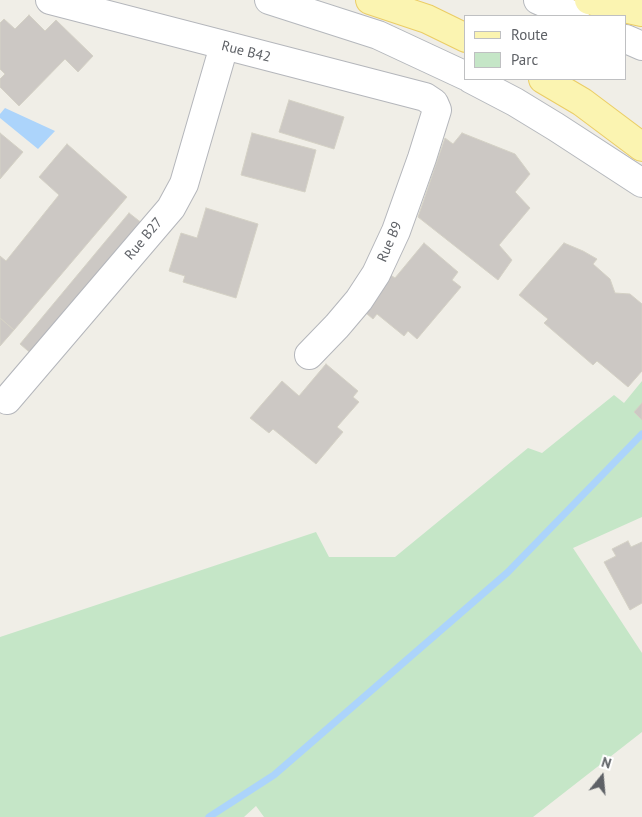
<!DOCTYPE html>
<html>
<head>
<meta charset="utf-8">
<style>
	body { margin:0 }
	#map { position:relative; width:642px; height:817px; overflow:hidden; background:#f0eee7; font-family:"PT Sans",sans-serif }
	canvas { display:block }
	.legend { position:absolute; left:464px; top:15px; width:162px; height:65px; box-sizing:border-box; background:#fff; border:1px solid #bfc0c2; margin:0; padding:6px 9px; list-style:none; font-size:15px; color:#5e6166 }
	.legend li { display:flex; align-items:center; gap:10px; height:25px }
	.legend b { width:25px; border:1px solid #bfc0c2 }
	.north { position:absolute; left:577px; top:752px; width:50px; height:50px; -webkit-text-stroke:4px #fff; paint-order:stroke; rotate:17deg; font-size:14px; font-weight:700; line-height:20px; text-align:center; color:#5e6166 }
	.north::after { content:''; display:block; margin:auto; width:18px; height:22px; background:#5e6166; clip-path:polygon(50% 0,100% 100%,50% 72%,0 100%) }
</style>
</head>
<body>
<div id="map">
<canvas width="642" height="817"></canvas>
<ul class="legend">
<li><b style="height:6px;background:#fbf4b1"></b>Route</li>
<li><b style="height:14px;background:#c5e6c7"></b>Parc</li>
</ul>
<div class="north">N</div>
</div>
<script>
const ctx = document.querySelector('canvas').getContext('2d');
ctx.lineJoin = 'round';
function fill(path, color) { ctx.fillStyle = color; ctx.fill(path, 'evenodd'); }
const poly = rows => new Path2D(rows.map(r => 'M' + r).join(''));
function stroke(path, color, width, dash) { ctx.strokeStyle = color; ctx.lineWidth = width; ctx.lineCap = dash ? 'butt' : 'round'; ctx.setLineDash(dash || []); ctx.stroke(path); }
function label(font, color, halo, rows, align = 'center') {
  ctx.font = font + ' "PT Sans",sans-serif'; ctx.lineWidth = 4.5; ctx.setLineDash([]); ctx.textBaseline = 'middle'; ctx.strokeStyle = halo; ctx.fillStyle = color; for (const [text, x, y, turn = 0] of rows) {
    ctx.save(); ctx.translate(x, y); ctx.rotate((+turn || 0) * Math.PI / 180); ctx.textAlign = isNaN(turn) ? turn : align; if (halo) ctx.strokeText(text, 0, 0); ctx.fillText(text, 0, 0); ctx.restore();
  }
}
const green = poly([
	[642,381,642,517,573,548,642,653,642,732,533,817,264,817,256,806,244,817,0,817,0,637,316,532,329,557,395,557,528,448,542,453,614,395,624,403]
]);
const water = poly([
	[5,108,55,131,38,149,0,118,0,114]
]);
const stream = poly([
	[209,817,274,775,508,572,642,434]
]);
const building = poly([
	[29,15,45,31,56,20,93,56,78,72,65,59,19,106,0,87,0,79,5,74,0,69,0,23,4,19,15,29,29,15],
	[289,100,344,117,334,149,279,132,289,100],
	[0,133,23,152,0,179,0,133],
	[252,133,316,150,305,192,241,175,252,133],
	[462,133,515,154,530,174,515,192,530,208,499,245,512,260,498,280,418,217,445,138,453,144,462,133],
	[67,144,127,197,14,330,0,318,0,256,6,261,59,195,39,177,67,144],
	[206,208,258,224,236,298,183,282,185,276,169,271,181,233,197,238,206,208],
	[129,213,143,224,34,356,20,344,129,213],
	[424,243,458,272,452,280,461,287,417,339,408,331,404,336,377,314,373,319,360,308,389,274,395,278,424,243],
	[564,243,583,251,597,259,593,264,610,279,615,293,630,294,642,304,642,371,628,387,597,361,593,365,544,323,548,319,519,295,564,243],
	[0,318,14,330,0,346,0,318],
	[326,364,358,391,353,397,359,402,337,427,343,432,316,464,273,429,269,433,250,418,282,381,299,396,326,364],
	[642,403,642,420,634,412,642,403],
	[628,541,631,547,642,542,642,603,630,610,604,562,616,556,612,549,628,541]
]);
const minor = poly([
	[50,0,425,97,434,103,437,110,422,158,396,231,376,274,359,300,337,326,309,355],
	[7,400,171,208,184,184,224,46]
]);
const secondary = poly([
	[269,0,378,35,466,76],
	[538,0,575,16],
	[626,39,642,46],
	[471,79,515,102,556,127,642,183]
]);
const primary = poly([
	[370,0,427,19,466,38],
	[589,0,642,12],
	[543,79,582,102,642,147]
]);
const streetNames = [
	["Rue B42",246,52,14],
	["Rue B27",144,239,-50],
	["Rue B9",390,242,-67]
];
fill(green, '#c5e6c7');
fill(water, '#acd4fb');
stroke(stream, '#acd4fb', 7);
fill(building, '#ccc8c4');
stroke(building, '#d4d1c5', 1);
stroke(minor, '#b4b6bb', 30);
stroke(secondary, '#b5b8bd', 30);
stroke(primary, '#ebcd65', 30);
stroke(minor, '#fff', 28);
stroke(secondary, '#fff', 28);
stroke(primary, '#fbf4b1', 28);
label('14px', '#5e6166', '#fff', streetNames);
</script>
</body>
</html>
